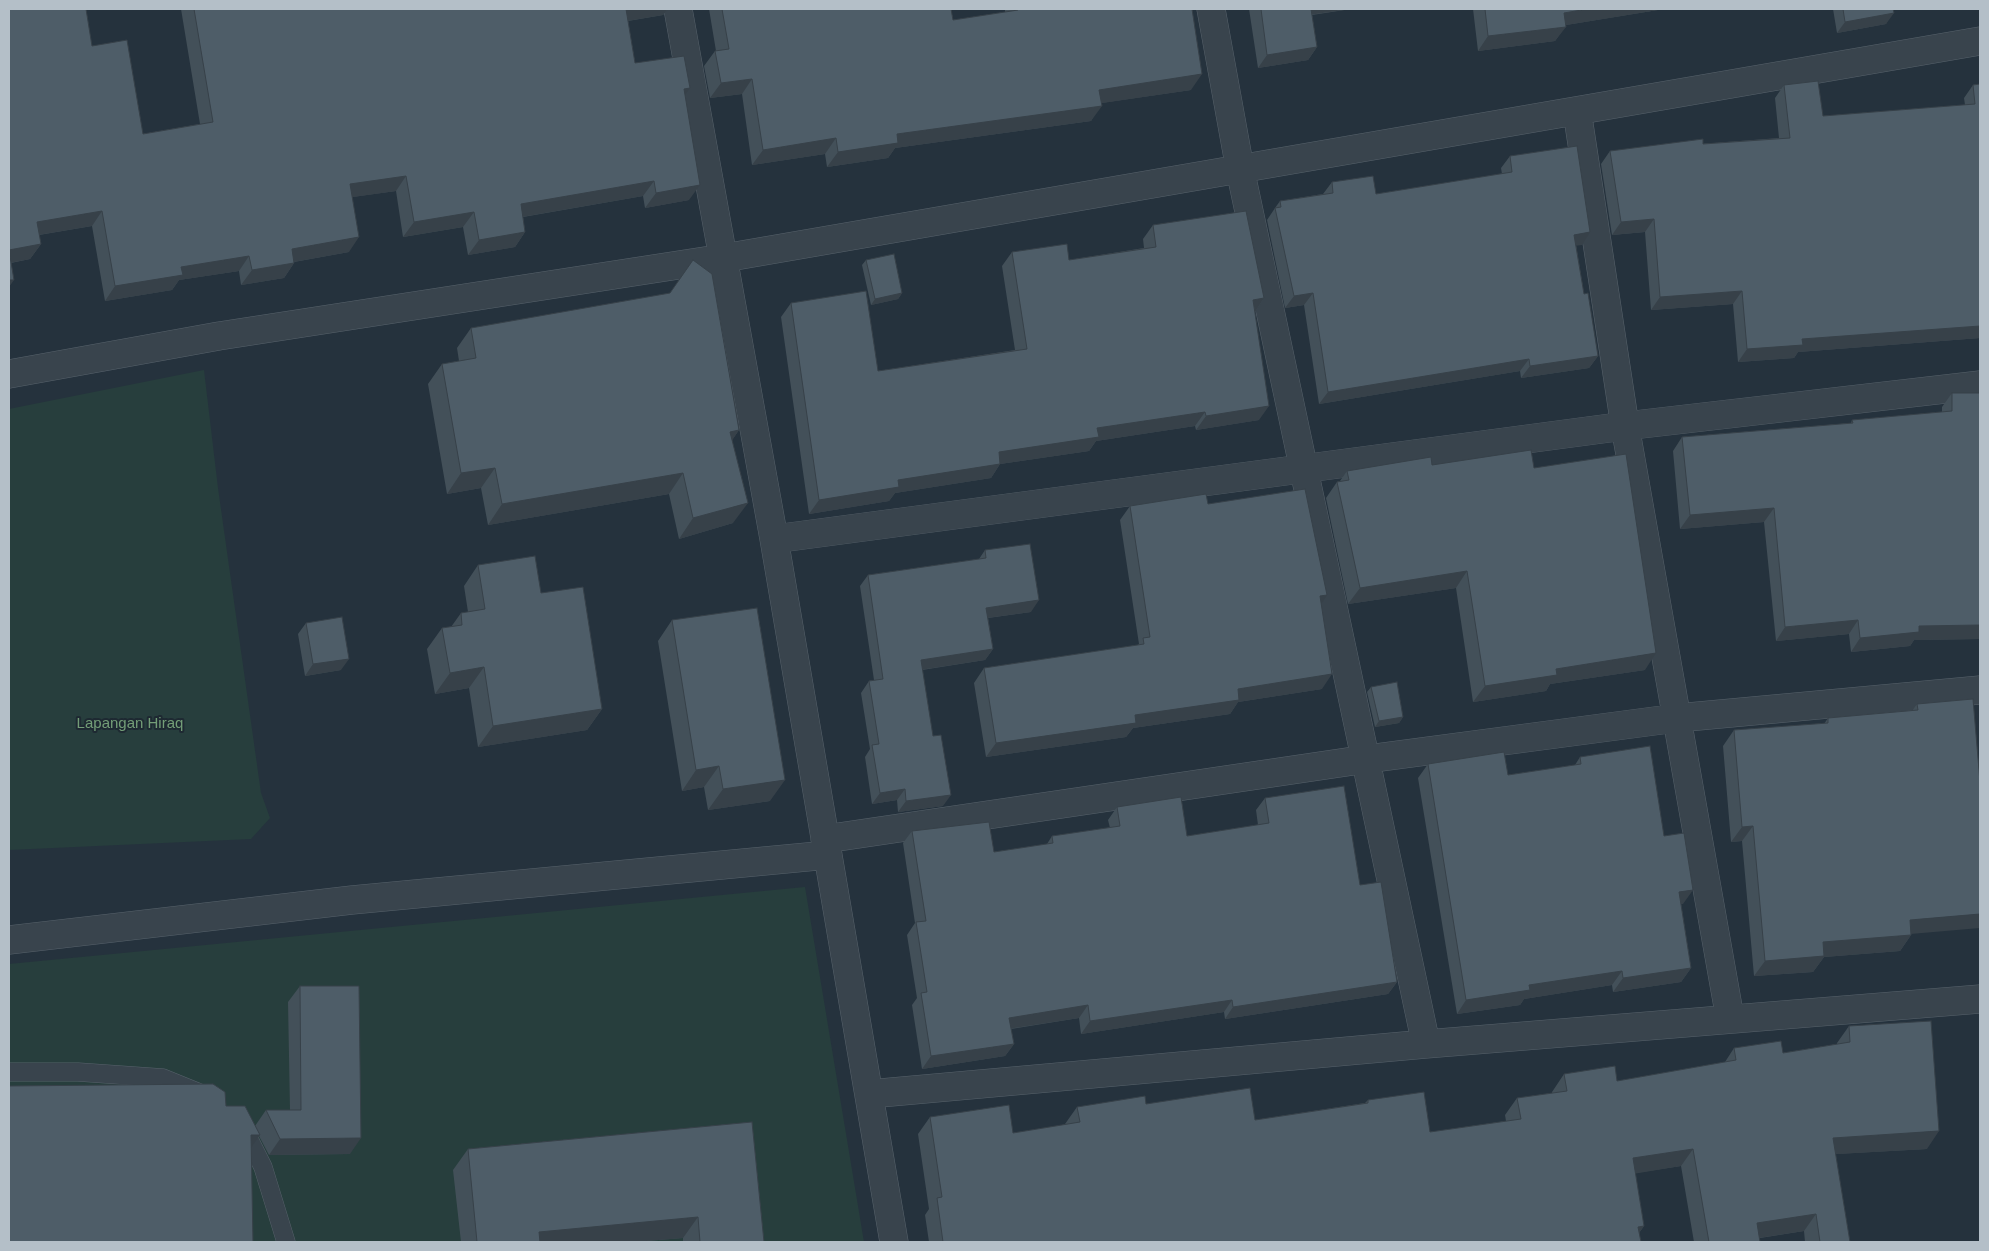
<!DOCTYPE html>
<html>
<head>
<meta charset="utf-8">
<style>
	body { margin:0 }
	#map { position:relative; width:1989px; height:1251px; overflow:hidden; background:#25323d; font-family:Helvetica,sans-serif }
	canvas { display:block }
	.frame { position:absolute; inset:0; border:10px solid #b4bfc8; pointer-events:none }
</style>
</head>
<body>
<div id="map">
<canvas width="1989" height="1251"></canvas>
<div class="frame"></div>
</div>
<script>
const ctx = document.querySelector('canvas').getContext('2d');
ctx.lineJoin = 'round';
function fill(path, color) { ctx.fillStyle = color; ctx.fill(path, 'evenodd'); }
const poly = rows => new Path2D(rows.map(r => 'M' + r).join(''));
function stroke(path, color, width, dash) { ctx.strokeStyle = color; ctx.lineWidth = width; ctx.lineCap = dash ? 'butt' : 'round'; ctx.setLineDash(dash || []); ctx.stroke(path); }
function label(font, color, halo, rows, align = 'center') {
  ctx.font = font + ' Helvetica,sans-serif'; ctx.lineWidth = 4; ctx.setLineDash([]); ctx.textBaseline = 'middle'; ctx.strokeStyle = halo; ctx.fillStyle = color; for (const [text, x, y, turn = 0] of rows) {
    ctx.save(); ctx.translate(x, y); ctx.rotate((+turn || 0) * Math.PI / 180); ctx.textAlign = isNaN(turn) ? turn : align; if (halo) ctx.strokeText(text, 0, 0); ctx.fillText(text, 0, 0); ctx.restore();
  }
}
const green = poly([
	[204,370,218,488,261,793,270,818,251,839,9,850,9,409],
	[805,887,864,1242,238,1242,9,1107,9,964]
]);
const service = poly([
	[9,1072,78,1072,163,1078,200,1093],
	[242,1125,263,1167,286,1242]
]);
const minor = poly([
	[678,9,774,539,894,1242],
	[1211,9,1240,169,1426,1044],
	[1577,111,1625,426,1730,1018],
	[9,374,219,336,724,258,1980,41],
	[774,539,1625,426,1980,385],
	[825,839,1367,759,1677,718,1980,690],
	[9,940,352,900,828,855],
	[869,1094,1426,1044,1980,999]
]);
const wall = poly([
	[9,9,92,46,143,134,200,124,181,9,668,9,663,15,628,21,635,63,685,95,689,200,645,208,643,196,523,217,525,232,515,247,468,255,463,227,403,237,396,191,352,197,349,252,294,262,294,263,284,278,241,285,239,271,179,280,172,290,105,301,92,226,39,235,41,244,30,259,11,263,9,287],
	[709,9,951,9,953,20,1005,12,1005,9,1192,9,1191,90,1101,103,1091,121,895,148,888,158,827,167,825,154,752,165,742,94,710,98,704,66,715,51,716,51],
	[1249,9,1351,9,1312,15,1317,47,1308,60,1258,68],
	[1473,9,1664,9,1566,25,1555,41,1478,51],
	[1833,9,1893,9,1886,24,1837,33],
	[1980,84,1980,338,1798,352,1794,358,1738,362,1733,304,1651,310,1645,232,1612,235,1601,164,1610,151,1779,138,1775,98,1784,85,1823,116,1965,105,1964,98,1973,85],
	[1510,156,1582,245,1576,245,1584,294,1598,356,1589,368,1521,378,1520,371,1319,404,1304,305,1285,308,1267,220,1275,208,1280,201,1323,194,1332,182,1376,194,1502,174,1501,168],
	[1153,225,1264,298,1255,312,1259,420,1196,430,1195,426,1096,441,1089,451,1000,464,991,478,895,493,889,501,809,514,781,317,791,303,878,371,1015,350,1002,266,1012,252,1069,260,1144,248,1143,239],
	[866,260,902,293,898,299,871,305,862,265],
	[471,328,739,430,732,440,733,523,679,539,669,494,488,525,481,488,447,494,428,384,442,364,459,361,457,348],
	[1952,393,1980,393,1980,639,1914,640,1910,646,1851,652,1849,634,1776,641,1764,522,1680,529,1673,451,1682,437,1851,423,1852,420,1942,412,1942,407],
	[1432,465,1534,468,1645,670,1550,684,1546,691,1473,702,1456,588,1348,604,1326,498,1337,482,1340,481,1347,471],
	[1208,504,1321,604,1322,689,1238,702,1230,714,1133,728,1126,737,986,757,974,683,984,668,1138,645,1139,644,1120,520,1130,506],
	[985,550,1031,612,988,618,993,649,985,660,922,670,943,806,898,812,897,800,872,804,865,757,870,749,861,693,869,681,874,680,860,586,868,575,979,559],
	[478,565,541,593,602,709,587,730,478,747,469,688,435,694,427,649,442,628,451,627,461,613,468,612,464,586],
	[672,620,770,801,708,810,704,787,682,791,658,641],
	[306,623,341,670,305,676,298,634],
	[1371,687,1403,717,1399,723,1375,727,1367,692],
	[1973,699,1911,935,1900,951,1824,957,1813,972,1754,976,1742,841,1731,842,1723,746,1734,730,1824,724,1828,718,1912,711,1917,704],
	[1580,757,1664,836,1683,904,1681,904,1691,968,1681,982,1613,992,1612,985,1524,999,1520,1005,1457,1014,1418,778,1428,764,1508,775,1575,765],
	[1265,798,1360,885,1397,982,1388,994,1225,1019,1224,1012,1081,1034,1079,1018,1011,1029,1014,1044,1005,1056,922,1069,912,1005,917,998,907,935,915,923,903,843,912,831,994,852,1047,844,1052,836,1110,828,1108,820,1117,807,1187,836,1258,825,1256,810],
	[300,986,350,1154,269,1155,259,1136,226,1106,255,1126,266,1110,290,1110,288,1002],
	[1849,1026,1927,1149,1835,1154,1850,1242,1805,1242,1804,1231,1760,1238,1760,1242,1694,1242,1681,1166,1635,1173,1644,1226,1639,1233,1641,1242,929,1242,925,1215,929,1209,918,1134,930,1117,1013,1133,1065,1125,1065,1124,1077,1107,1146,1104,1255,1120,1365,1103,1368,1100,1430,1132,1506,1121,1505,1115,1517,1098,1552,1093,1552,1092,1564,1074,1617,1081,1725,1062,1734,1048,1783,1053,1837,1044,1837,1043],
	[752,1122,764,1242,683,1242,683,1238,634,1242,461,1242,453,1170,468,1149]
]);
const shadedWall = poly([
	[625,9,668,9,663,15,615,23],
	[1307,9,1351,9,1301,16],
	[1587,9,1664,9,1554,27,1564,13],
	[1894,13,1886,24,1837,33,1845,22],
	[1566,27,1555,41,1478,51,1488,36],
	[1317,47,1308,60,1258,68,1267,55],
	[1202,74,1191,90,1089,105,1099,90],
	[752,79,742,94,710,98,721,83],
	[690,88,679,103,684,89],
	[1102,106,1091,121,895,148,888,158,827,167,838,152,897,134],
	[836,138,825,154,752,165,763,150],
	[406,176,396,191,339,199,350,184],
	[654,181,643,196,510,219,521,204],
	[700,185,689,200,645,208,656,193],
	[102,211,92,226,26,237,37,222],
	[474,212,463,227,403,237,414,222],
	[1654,219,1645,232,1612,235,1621,222],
	[525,232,515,247,468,255,479,240],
	[1590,232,1582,245,1566,247,1574,235],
	[359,237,349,252,282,264,292,249],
	[41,244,30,259,9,263,9,250],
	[249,256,239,271,179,280,172,290,105,301,115,286,181,267],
	[294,263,284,278,241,285,252,270],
	[9,280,14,280,9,287],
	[1742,291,1733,304,1651,310,1660,297],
	[902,293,898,299,871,305,875,299],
	[1313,293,1304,305,1285,308,1294,296],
	[1264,298,1255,312,1253,300],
	[1980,326,1980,338,1798,352,1794,358,1738,362,1747,349,1802,339],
	[1598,356,1589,368,1521,378,1530,366],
	[1529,359,1520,371,1319,404,1328,392],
	[1269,406,1259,420,1196,430,1206,416],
	[1205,412,1195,426,1096,441,1089,451,1000,464,991,478,895,493,889,501,809,514,819,500,898,480,999,452,1097,428],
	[739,430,725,451,730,432],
	[495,468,481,488,447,494,461,473],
	[683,473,669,494,488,525,502,504],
	[748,503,733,523,679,539,693,518],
	[1774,508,1764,522,1680,529,1690,515],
	[1467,571,1456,588,1348,604,1360,588],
	[1327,595,1318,609,1320,596],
	[1039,600,1031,612,979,619,986,608],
	[1858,620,1849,634,1776,641,1785,627],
	[1980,625,1980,639,1914,640,1910,646,1851,652,1860,638,1919,626],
	[993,649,985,660,913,671,921,660],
	[1656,653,1645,670,1550,684,1546,691,1473,702,1485,686,1556,669],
	[349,659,341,670,305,676,313,664],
	[484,667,469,688,435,694,450,673],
	[1332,674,1322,689,1238,702,1230,714,1133,728,1126,737,986,757,996,743,1135,715,1238,689],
	[602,709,587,730,478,747,493,726],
	[1403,717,1399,723,1375,727,1379,721],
	[719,766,704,787,682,791,696,770],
	[785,780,770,801,708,810,723,789],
	[905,789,897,800,872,804,880,793],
	[951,795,943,806,898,812,906,801],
	[1753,826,1742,841,1731,842,1742,827],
	[1693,890,1683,904,1669,906,1679,892],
	[1980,914,1980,928,1899,935,1910,920],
	[1911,935,1900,951,1824,957,1813,972,1754,976,1765,961,1823,942],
	[1691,968,1681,982,1613,992,1623,978],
	[1622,971,1612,985,1524,999,1520,1005,1457,1014,1466,1000,1529,985],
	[1397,982,1388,994,1225,1019,1233,1007],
	[1232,1000,1224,1012,1081,1034,1090,1021],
	[1088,1005,1079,1018,1001,1030,1009,1018],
	[1014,1044,1005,1056,922,1069,931,1056],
	[1939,1131,1927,1149,1820,1155,1833,1138],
	[251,1135,260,1135,245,1156],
	[361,1138,350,1154,269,1155,280,1139],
	[1693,1149,1681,1166,1621,1176,1633,1158],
	[1816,1214,1804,1231,1745,1240,1757,1223],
	[698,1217,683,1238,634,1242,531,1242,539,1232],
	[1644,1226,1632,1242,1638,1227]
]);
const building = poly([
	[9,9,86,9,92,46,127,40,143,134,213,122,194,9,626,9,635,63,684,56,690,88,684,89,700,185,656,193,654,181,521,204,525,232,479,240,474,212,414,222,406,176,350,184,359,237,292,249,294,263,252,270,249,256,181,267,183,275,115,286,102,211,37,222,41,244,9,250,14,280,9,280,9,9],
	[722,9,951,9,953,20,1018,10,1018,9,1192,9,1202,74,1099,90,1102,106,897,134,898,143,838,152,836,138,763,150,752,79,721,83,715,51,729,49,722,9],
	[1261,9,1311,9,1317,47,1267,55,1261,9],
	[1485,9,1587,9,1564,13,1566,27,1488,36,1485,9],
	[1843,9,1893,9,1894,13,1845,22,1843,9],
	[1818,81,1823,116,1975,104,1973,85,1980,84,1980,326,1802,339,1803,345,1747,349,1742,291,1660,297,1654,219,1621,222,1610,151,1703,139,1703,144,1790,138,1784,85,1818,81],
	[1577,146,1590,232,1574,235,1584,294,1588,293,1598,356,1530,366,1529,359,1328,392,1313,293,1294,296,1275,208,1281,207,1280,201,1333,193,1332,182,1373,176,1376,194,1512,172,1510,156,1577,146],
	[1246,211,1264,298,1253,300,1269,406,1206,416,1205,412,1097,428,1099,437,999,452,1000,464,898,480,899,487,819,500,791,303,866,291,878,371,1027,349,1012,252,1067,244,1069,260,1156,247,1153,225,1246,211],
	[894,254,902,293,875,299,866,260,894,254],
	[693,260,712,274,739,430,730,432,748,503,693,518,683,473,502,504,495,468,461,473,442,364,476,358,471,328,670,293,693,260],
	[1952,393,1980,393,1980,625,1919,626,1919,632,1860,638,1858,620,1785,627,1774,508,1690,515,1682,437,1853,423,1852,420,1952,411,1952,393],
	[1531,450,1534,468,1626,454,1656,653,1556,669,1557,675,1485,686,1467,571,1360,588,1337,482,1349,480,1347,471,1431,457,1432,465,1531,450],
	[1305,489,1327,595,1320,596,1332,674,1238,689,1239,700,1135,715,1136,723,996,743,984,668,1144,644,1143,638,1150,637,1130,506,1206,494,1208,504,1305,489],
	[1030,544,1039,600,986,608,993,649,921,660,933,736,941,735,951,795,906,801,905,789,880,793,872,745,879,744,869,681,883,679,868,575,986,558,985,550,1030,544],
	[535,556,541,593,583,587,602,709,493,726,484,667,450,673,442,628,462,625,461,613,485,609,478,565,535,556],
	[757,608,785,780,723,789,719,766,696,770,672,620,757,608],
	[342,617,349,659,313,664,306,623,342,617],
	[1397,682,1403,717,1379,721,1371,687,1397,682],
	[1973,699,1980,782,1980,914,1910,920,1911,935,1823,942,1824,956,1765,961,1753,826,1742,827,1734,730,1828,723,1828,718,1918,710,1917,704,1973,699],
	[1650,746,1664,836,1684,833,1693,890,1679,892,1691,968,1623,978,1622,971,1529,985,1530,990,1466,1000,1428,764,1504,752,1508,775,1581,764,1580,757,1650,746],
	[1344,786,1360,885,1381,882,1397,982,1233,1007,1232,1000,1090,1021,1088,1005,1009,1018,1014,1044,931,1056,921,993,927,992,916,922,926,921,912,831,989,822,994,852,1053,843,1052,836,1120,826,1117,807,1181,797,1187,836,1269,823,1265,798,1344,786],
	[300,986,359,986,361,1138,280,1139,266,1110,301,1110,300,986],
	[1931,1021,1939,1131,1833,1138,1850,1242,1820,1242,1816,1214,1757,1223,1760,1242,1709,1242,1693,1149,1633,1158,1644,1226,1638,1227,1641,1242,943,1242,937,1198,942,1197,930,1117,1009,1105,1013,1133,1080,1122,1077,1107,1145,1096,1146,1104,1250,1088,1255,1120,1368,1103,1368,1100,1424,1092,1430,1132,1521,1119,1517,1098,1567,1091,1564,1074,1615,1066,1617,1081,1736,1060,1734,1048,1781,1041,1783,1053,1850,1042,1849,1026,1931,1021],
	[213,1084,225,1092,226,1106,245,1106,260,1135,251,1135,253,1242,9,1242,9,1086,213,1084],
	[752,1122,764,1242,700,1242,698,1217,539,1232,540,1242,477,1242,468,1149,752,1122]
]);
const parkNames = [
	["Lapangan Hiraq",130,724]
];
fill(green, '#273e3d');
stroke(service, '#57626b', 19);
stroke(minor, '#57626b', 29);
stroke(service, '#39444d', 18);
stroke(minor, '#39444d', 28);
fill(wall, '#435059');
fill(shadedWall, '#374149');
fill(building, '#4e5d68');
stroke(building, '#374149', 1);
label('15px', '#739d77', '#1e2932', parkNames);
</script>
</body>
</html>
